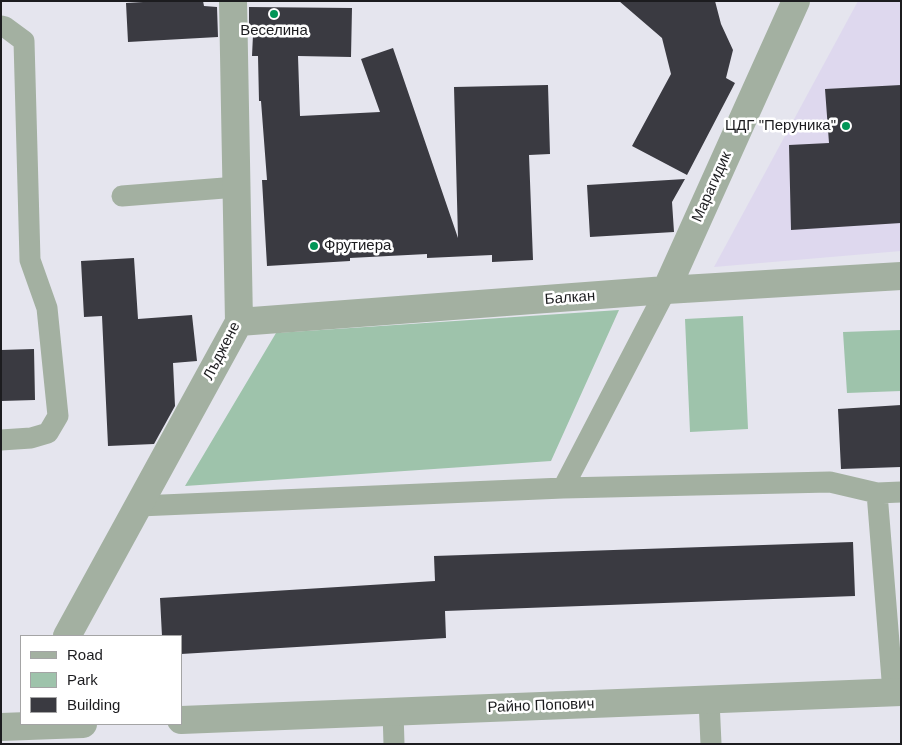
<!DOCTYPE html>
<html>
<head>
<meta charset="utf-8">
<style>
	body { margin:0 }
	#map { position:relative; width:902px; height:745px; overflow:hidden; background:#e5e5ee; font-family:Helvetica,sans-serif }
	canvas { display:block }
	.frame { position:absolute; inset:0; border:2px solid #1c1c1f; pointer-events:none }
	.legend { position:absolute; left:20px; top:635px; width:162px; height:90px; box-sizing:border-box; background:#fff; border:1px solid #a4a4a5; margin:0; padding:6px 9px; list-style:none; font-size:15px; color:#1c1c1f }
	.legend li { display:flex; align-items:center; gap:10px; height:25px }
	.legend b { width:25px; border:1px solid #a4a4a5 }
</style>
</head>
<body>
<div id="map">
<canvas width="902" height="745"></canvas>
<div class="frame"></div>
<ul class="legend">
<li><b style="height:6px;background:#a3b0a1"></b>Road</li>
<li><b style="height:14px;background:#9ec3ab"></b>Park</li>
<li><b style="height:14px;background:#3a3a41"></b>Building</li>
</ul>
</div>
<script>
const ctx = document.querySelector('canvas').getContext('2d');
ctx.lineJoin = 'round';
function fill(path, color) { ctx.fillStyle = color; ctx.fill(path, 'evenodd'); }
const poly = rows => new Path2D(rows.map(r => 'M' + r).join(''));
function stroke(path, color, width, dash) { ctx.strokeStyle = color; ctx.lineWidth = width; ctx.lineCap = dash ? 'butt' : 'round'; ctx.setLineDash(dash || []); ctx.stroke(path); }
function label(font, color, halo, rows, align = 'center') {
  ctx.font = font + ' Helvetica,sans-serif'; ctx.lineWidth = 5; ctx.setLineDash([]); ctx.textBaseline = 'middle'; ctx.strokeStyle = halo; ctx.fillStyle = color; for (const [text, x, y, turn = 0] of rows) {
    ctx.save(); ctx.translate(x, y); ctx.rotate((+turn || 0) * Math.PI / 180); ctx.textAlign = isNaN(turn) ? turn : align; if (halo) ctx.strokeText(text, 0, 0); ctx.fillText(text, 0, 0); ctx.restore();
  }
}
const education = poly([
	[858,1,901,1,901,251,714,267]
]);
const green = poly([
	[619,310,551,461,185,486,276,333],
	[743,316,748,429,690,432,685,319],
	[901,330,901,391,847,393,843,332]
]);
const building = poly([
	[160,1,203,1,204,6,217,7,218,37,128,42,126,3],
	[619,1,715,1,721,24,733,50,726,78,735,83,687,175,632,146,671,74,662,38],
	[249,7,352,8,351,57,298,56,300,116,380,112,361,59,393,48,458,238,454,87,548,85,550,154,529,155,533,260,492,262,492,255,427,258,427,254,350,258,350,261,267,266,262,180,267,180,261,101,259,101,258,56,252,56,253,35,249,35],
	[901,85,901,223,791,230,789,145,829,143,825,89],
	[685,179,672,202,674,232,590,237,587,185],
	[134,258,138,319,192,315,197,361,173,363,175,406,154,444,108,446,102,316,84,317,81,261],
	[34,349,35,400,1,401,1,350],
	[901,405,901,467,841,469,838,409],
	[853,542,855,596,445,611,446,638,181,654,181,636,162,636,160,598,435,581,434,556]
]);
const lane = poly([
	[1,26,5,27,24,41,30,260,47,308,58,416,48,433,31,438,1,440],
	[122,196,237,187],
	[563,488,666,290],
	[139,506,563,488,830,482,877,493],
	[893,692,877,493,901,492],
	[709,700,711,744],
	[393,712,394,744]
]);
const street = poly([
	[666,290,796,1],
	[239,322,666,290,901,276],
	[67,636,239,322,233,1],
	[181,720,901,692],
	[1,727,83,724]
]);
const markers = [
	[274,14,5,"#019556"],
	[846,126,5,"#019556"],
	[314,246,5,"#019556"]
];
const poiNames = [
	["Веселина",274,31],
	["ЦДГ \"Перуника\"",836,126,"right"],
	["Фрутиера",324,246,"left"]
];
const streetNames = [
	["Марагидик",712,187,-66],
	["Балкан",570,298,-4],
	["Лъджене",222,351,-63],
	["Райно Попович",541,706,-2]
];
fill(education, '#ded8ee');
fill(green, '#9ec3ab');
fill(building, '#3a3a41');
stroke(lane, '#a3b0a1', 21);
stroke(street, '#a3b0a1', 28);
for (const [x, y, r, color] of markers) { const dot = new Path2D(); dot.arc(x, y, r, 0, 2 * Math.PI); ctx.fillStyle = color; ctx.fill(dot); stroke(dot, '#fff', 2); }
label('15px', '#1c1c1f', '#fff', poiNames);
label('15px', '#1c1c1f', '#fff', streetNames);
</script>
</body>
</html>
